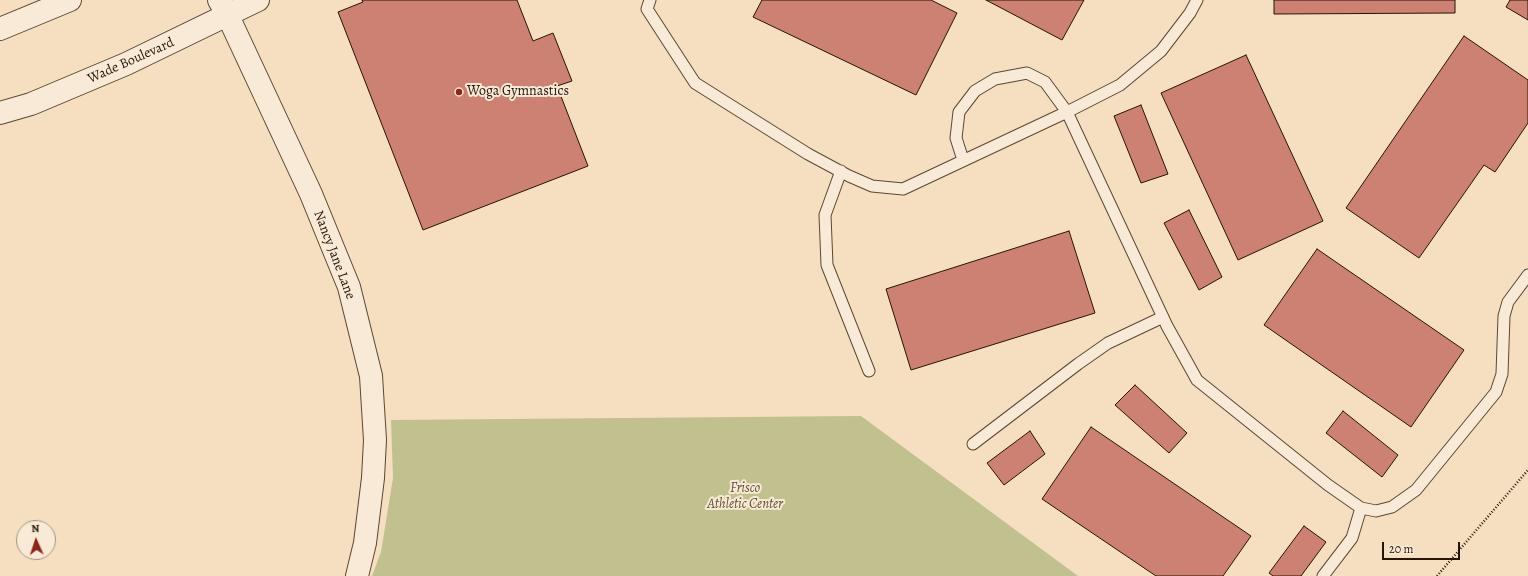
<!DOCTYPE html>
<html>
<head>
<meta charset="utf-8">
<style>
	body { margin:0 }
	#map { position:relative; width:1528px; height:576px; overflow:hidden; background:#f5dfc0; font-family:Alegreya,serif }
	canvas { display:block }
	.north { position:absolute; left:16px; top:520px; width:40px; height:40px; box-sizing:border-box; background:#f8ead6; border:1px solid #a49482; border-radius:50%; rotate:357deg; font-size:11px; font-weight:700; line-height:16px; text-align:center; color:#261404 }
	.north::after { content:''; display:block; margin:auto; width:14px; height:18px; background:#8f2418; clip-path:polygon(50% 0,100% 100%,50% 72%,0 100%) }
	.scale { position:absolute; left:1382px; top:542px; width:78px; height:18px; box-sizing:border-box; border:2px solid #261404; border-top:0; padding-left:5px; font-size:12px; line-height:14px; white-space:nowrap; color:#261404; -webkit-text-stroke:3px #f8ead6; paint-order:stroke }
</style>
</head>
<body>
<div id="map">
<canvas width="1528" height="576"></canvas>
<div class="north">N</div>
<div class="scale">20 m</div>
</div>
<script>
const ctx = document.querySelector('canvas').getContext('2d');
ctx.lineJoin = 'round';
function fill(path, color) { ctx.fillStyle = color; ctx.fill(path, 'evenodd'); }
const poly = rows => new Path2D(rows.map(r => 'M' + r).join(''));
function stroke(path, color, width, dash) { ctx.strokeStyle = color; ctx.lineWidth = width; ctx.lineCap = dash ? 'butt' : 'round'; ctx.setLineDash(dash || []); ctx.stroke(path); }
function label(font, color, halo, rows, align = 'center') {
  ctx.font = font + ' Alegreya,serif'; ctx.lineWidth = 4; ctx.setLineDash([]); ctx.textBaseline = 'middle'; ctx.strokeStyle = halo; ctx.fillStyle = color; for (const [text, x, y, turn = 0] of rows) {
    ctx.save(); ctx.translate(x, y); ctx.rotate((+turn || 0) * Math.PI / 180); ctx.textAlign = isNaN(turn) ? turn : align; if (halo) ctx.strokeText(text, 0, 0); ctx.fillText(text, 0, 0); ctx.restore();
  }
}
const green = poly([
	[861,416,1078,576,372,576,381,552,393,478,391,420]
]);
const building = poly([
	[362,0,517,0,533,41,553,33,572,81,557,86,588,166,423,230,338,12,363,2,362,0],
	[762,0,931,0,957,13,916,95,753,17,762,0],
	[986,0,1084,0,1062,40,986,0],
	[1274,0,1455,0,1455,13,1274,14,1274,0],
	[1510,0,1528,0,1528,20,1506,7,1510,0],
	[1464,36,1528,80,1528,123,1495,172,1484,165,1419,258,1346,208,1464,36],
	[1246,55,1323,221,1238,260,1161,93,1246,55],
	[1141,105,1168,174,1141,183,1114,116,1141,105],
	[1189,210,1222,277,1199,290,1164,223,1189,210],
	[1069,231,1095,313,911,370,886,289,1069,231],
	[1317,249,1464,350,1411,427,1264,325,1317,249],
	[1135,385,1187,433,1169,453,1115,405,1135,385],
	[1343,411,1398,455,1382,477,1326,433,1343,411],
	[1091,427,1251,536,1223,576,1156,576,1042,499,1091,427],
	[1030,431,1045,454,1004,485,987,463,1030,431],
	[1304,526,1326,542,1301,576,1273,576,1269,573,1304,526]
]);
const path = poly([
	[1437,576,1528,470]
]);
const service = poly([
	[650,0,647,9,695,83,808,154,849,176,872,186,903,189,1067,112,1120,85,1161,51,1190,13,1197,0],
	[963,160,956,138,959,112,975,91,995,79,1027,73,1045,82,1067,112,1167,326,1197,380,1328,485,1361,508,1376,511,1392,507,1416,490,1496,392,1502,374,1504,316,1508,302,1528,275],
	[841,171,825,215,827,265,869,371],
	[973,444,1078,364,1108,343,1163,317],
	[1323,576,1352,538,1361,508]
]);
const tertiary = poly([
	[219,0,228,16,311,194,349,287,371,376,375,440,373,478,365,543,357,576],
	[0,29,70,0],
	[0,113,31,104,126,64,258,0]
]);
const markers = [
	[459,92,4,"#8f2418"]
];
const streetNames = [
	["Wade Boulevard",131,61,-24],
	["Nancy Jane Lane",334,255,69]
];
const poiNames = [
	["Woga Gymnastics",467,92]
];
const parkNames = [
	["Frisco",745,489],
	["Athletic Center",745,505]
];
fill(green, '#c1c08f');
fill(building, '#cc8172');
stroke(building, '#261404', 1);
stroke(service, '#5a4733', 13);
stroke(tertiary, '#5a4733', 24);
stroke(path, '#261404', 2.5, [1, 2]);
stroke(service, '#f8ead6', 11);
stroke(tertiary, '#f8ead6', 22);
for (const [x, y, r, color] of markers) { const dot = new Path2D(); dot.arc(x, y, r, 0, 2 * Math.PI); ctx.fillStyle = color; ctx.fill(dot); stroke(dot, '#f8ead6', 1.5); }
label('14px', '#261404', '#f8ead6', streetNames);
label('14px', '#261404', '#f8ead6', poiNames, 'left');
label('italic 14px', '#5c5035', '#f8ead6', parkNames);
</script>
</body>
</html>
